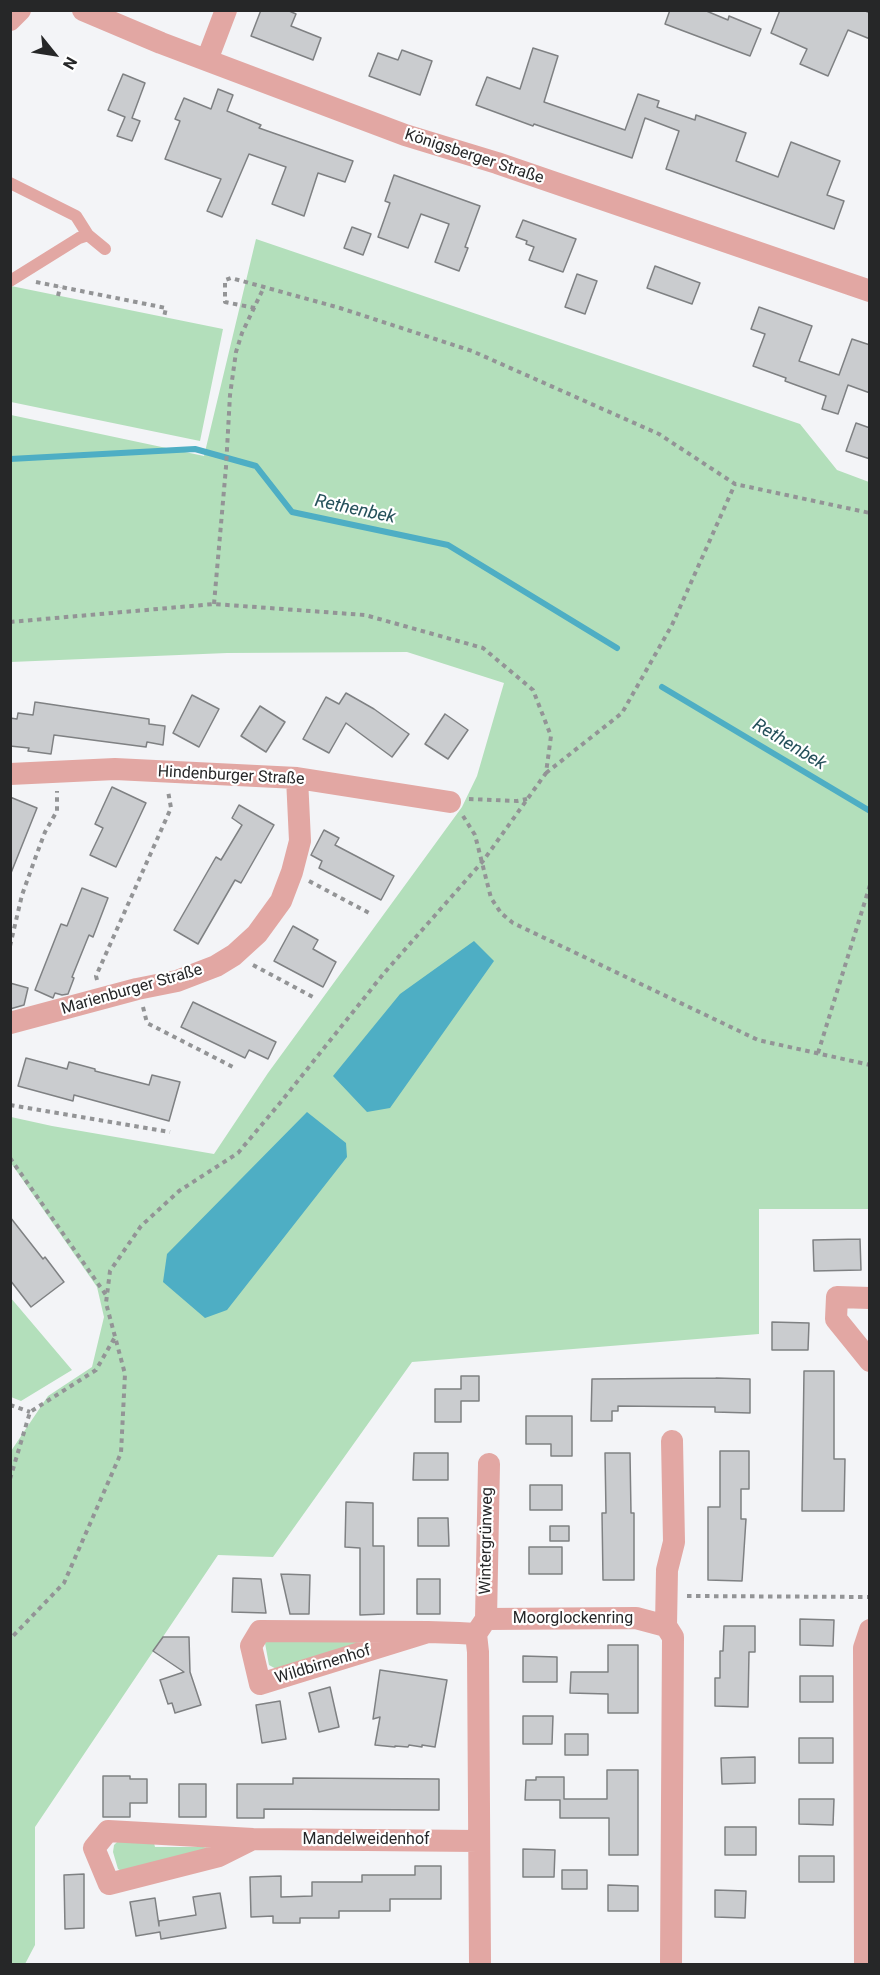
<!DOCTYPE html>
<html>
<head>
<meta charset="utf-8">
<style>
	body { margin:0 }
	#map { position:relative; width:880px; height:1975px; overflow:hidden; background:#f3f4f7; font-family:Roboto,sans-serif }
	canvas { display:block }
	.frame { position:absolute; inset:0; border:12px solid #262728; pointer-events:none }
	.north { position:absolute; left:24px; top:24px; width:60px; height:60px; -webkit-text-stroke:4px #fff; paint-order:stroke; rotate:120deg; font-size:16px; font-weight:700; line-height:24px; text-align:center; color:#262728 }
	.north::after { content:''; display:block; margin:auto; width:21px; height:27px; background:#262728; clip-path:polygon(50% 0,100% 100%,50% 72%,0 100%) }
</style>
</head>
<body>
<div id="map">
<canvas width="880" height="1975"></canvas>
<div class="frame"></div>
<div class="north">N</div>
</div>
<script>
const ctx = document.querySelector('canvas').getContext('2d');
ctx.lineJoin = 'round';
function fill(path, color) { ctx.fillStyle = color; ctx.fill(path, 'evenodd'); }
const poly = rows => new Path2D(rows.map(r => 'M' + r).join(''));
function stroke(path, color, width, dash) { ctx.strokeStyle = color; ctx.lineWidth = width; ctx.lineCap = dash ? 'butt' : 'round'; ctx.setLineDash(dash || []); ctx.stroke(path); }
function label(font, color, halo, rows, align = 'center') {
  ctx.font = font + ' Roboto,sans-serif'; ctx.lineWidth = 4.5; ctx.setLineDash([]); ctx.textBaseline = 'middle'; ctx.strokeStyle = halo; ctx.fillStyle = color; for (const [text, x, y, turn = 0] of rows) {
    ctx.save(); ctx.translate(x, y); ctx.rotate((+turn || 0) * Math.PI / 180); ctx.textAlign = isNaN(turn) ? turn : align; if (halo) ctx.strokeText(text, 0, 0); ctx.fillText(text, 0, 0); ctx.restore();
  }
}
const green = poly([
	[256,239,800,424,837,470,869,482,869,1209,759,1209,759,1334,412,1362,273,1557,218,1555,35,1827,35,1945,25,1964,11,1964,11,1451,48,1396,92,1367,104,1317,97,1287,11,1163,11,1117,52,1126,214,1154,268,1073,462,807,477,776,504,683,407,652,227,653,11,662,11,415,204,456],
	[11,286,223,329,200,441,11,402],
	[10,1297,72,1370,21,1401,11,1397],
	[268,1637,356,1642,372,1645,278,1670,269,1665,265,1643],
	[153,1839,155,1847,203,1847,219,1849,123,1872,118,1869,113,1852,114,1845,119,1840]
]);
const water = poly([
	[474,941,494,961,390,1108,367,1112,333,1076,400,994],
	[307,1112,346,1143,347,1157,227,1310,205,1318,163,1282,167,1254]
]);
const stream = poly([
	[10,459,195,449,256,466,292,512,448,545,617,648],
	[662,687,870,811]
]);
const building = poly([
	[261,10,287,10,296,14,291,26,321,38,313,60,251,36,261,10],
	[670,10,704,10,728,20,729,16,761,29,750,56,665,24,670,10],
	[780,10,863,10,870,13,870,39,848,30,828,76,800,64,807,49,771,33,780,10],
	[533,48,558,56,544,102,625,130,638,94,659,101,657,107,695,120,696,115,746,133,736,161,778,177,791,142,840,161,827,195,844,201,834,229,666,169,679,131,645,118,632,158,534,124,533,126,476,105,487,77,520,89,533,48],
	[402,50,432,61,420,95,369,76,378,53,398,60,402,50],
	[123,74,145,83,132,118,140,121,132,141,117,136,125,117,108,110,123,74],
	[218,89,233,95,227,111,261,125,259,128,353,161,345,182,318,173,304,216,272,204,286,167,249,154,222,217,207,211,221,179,165,159,180,121,175,119,184,98,211,109,218,89],
	[394,175,480,206,465,247,468,248,459,271,435,262,449,224,421,214,408,248,378,237,390,203,385,201,394,175],
	[523,220,576,239,563,272,529,260,534,247,526,244,527,241,516,237,523,220],
	[352,227,371,234,363,255,344,248,352,227],
	[655,266,700,283,692,304,647,288,655,266],
	[577,274,597,281,585,314,565,307,577,274],
	[759,307,812,326,799,361,839,375,852,339,870,345,870,393,848,385,838,414,822,409,826,396,785,381,786,378,753,366,765,334,751,329,759,307],
	[856,423,870,428,870,459,846,451,856,423],
	[346,693,374,709,409,734,392,757,346,723,329,753,303,739,326,697,339,704,346,693],
	[192,695,219,709,199,747,173,733,192,695],
	[35,702,149,719,149,724,165,726,163,745,147,742,146,747,54,735,51,754,28,751,29,748,10,746,10,718,17,719,18,713,33,715,35,702],
	[260,706,285,722,266,752,241,736,260,706],
	[445,714,468,730,448,759,425,744,445,714],
	[112,787,146,803,116,867,90,855,103,828,95,824,112,787],
	[10,797,37,808,11,873,10,873,10,797],
	[239,805,274,825,241,883,235,880,198,944,174,930,216,857,221,860,242,825,232,818,239,805],
	[324,830,339,838,335,845,394,876,381,900,319,868,322,861,311,855,324,830],
	[82,888,108,898,93,937,89,935,72,977,74,978,68,994,62,995,55,993,53,998,35,990,61,924,67,926,82,888],
	[293,926,318,940,313,949,336,962,323,987,274,961,293,926],
	[10,983,28,988,24,1005,10,1009,10,983],
	[193,1002,276,1042,268,1059,249,1050,245,1058,181,1027,193,1002],
	[26,1058,67,1069,69,1062,95,1069,95,1071,149,1085,152,1075,180,1082,169,1121,74,1095,73,1101,18,1086,26,1058],
	[10,1217,43,1259,45,1257,64,1282,31,1307,10,1280,10,1217],
	[860,1239,861,1270,814,1271,813,1240,860,1239],
	[772,1322,809,1323,808,1350,772,1350,772,1322],
	[804,1371,834,1371,834,1459,845,1459,844,1511,802,1511,804,1371],
	[461,1376,479,1376,479,1401,461,1401,461,1422,435,1422,435,1389,461,1389,461,1376],
	[716,1378,750,1379,750,1413,715,1412,715,1407,618,1406,618,1411,612,1411,612,1421,591,1421,592,1379,716,1378],
	[526,1416,572,1416,572,1456,551,1456,551,1444,526,1444,526,1416],
	[720,1451,749,1451,749,1489,741,1489,741,1519,746,1519,742,1581,708,1580,708,1507,720,1507,720,1451],
	[414,1453,448,1453,448,1480,413,1480,414,1453],
	[605,1453,630,1453,631,1513,634,1513,634,1580,603,1580,602,1513,606,1513,605,1453],
	[530,1485,562,1485,562,1510,530,1510,530,1485],
	[346,1502,373,1503,373,1546,384,1546,384,1614,360,1615,360,1548,345,1547,346,1502],
	[418,1518,448,1518,449,1546,418,1546,418,1518],
	[550,1526,569,1526,569,1541,550,1541,550,1526],
	[529,1547,562,1547,562,1574,529,1574,529,1547],
	[281,1574,310,1575,309,1614,290,1614,281,1574],
	[233,1578,261,1579,266,1613,232,1612,233,1578],
	[417,1579,440,1579,440,1614,417,1614,417,1579],
	[800,1619,834,1620,833,1646,800,1645,800,1619],
	[724,1626,755,1626,755,1652,749,1652,748,1707,715,1706,715,1678,720,1678,720,1651,723,1651,724,1626],
	[163,1637,189,1637,190,1672,201,1705,175,1713,172,1703,168,1704,160,1680,184,1672,153,1651,163,1637],
	[608,1645,638,1645,638,1713,608,1713,608,1694,570,1693,571,1672,608,1672,608,1645],
	[523,1656,557,1657,557,1682,523,1682,523,1656],
	[380,1670,447,1680,435,1747,422,1745,422,1747,409,1745,408,1747,395,1746,395,1747,375,1745,380,1717,373,1719,380,1670],
	[800,1676,833,1676,833,1702,800,1702,800,1676],
	[330,1687,339,1727,319,1732,309,1693,330,1687],
	[280,1701,286,1739,262,1743,256,1705,280,1701],
	[523,1716,553,1716,552,1744,523,1744,523,1716],
	[565,1734,588,1734,588,1755,565,1755,565,1734],
	[799,1738,833,1738,833,1763,799,1763,799,1738],
	[755,1757,755,1783,722,1784,721,1758,755,1757],
	[607,1770,638,1770,638,1855,609,1855,609,1818,560,1818,560,1800,525,1800,526,1780,536,1780,536,1777,564,1777,564,1799,607,1799,607,1770],
	[103,1776,130,1776,130,1779,147,1779,147,1803,130,1803,130,1817,103,1817,103,1776],
	[293,1778,439,1779,439,1810,264,1809,264,1818,237,1818,237,1784,293,1784,293,1778],
	[179,1784,206,1784,206,1817,179,1817,179,1784],
	[799,1799,834,1799,833,1825,799,1824,799,1799],
	[725,1827,756,1827,756,1855,725,1855,725,1827],
	[523,1849,555,1850,554,1877,523,1877,523,1849],
	[799,1856,834,1856,834,1882,799,1882,799,1856],
	[415,1866,441,1866,441,1899,390,1899,390,1911,339,1911,339,1918,300,1918,300,1923,273,1923,273,1916,251,1917,250,1877,281,1876,281,1897,312,1896,312,1882,362,1882,362,1875,415,1875,415,1866],
	[562,1870,587,1870,587,1889,562,1889,562,1870],
	[84,1874,84,1928,65,1929,64,1875,84,1874],
	[608,1885,638,1886,638,1911,608,1911,608,1885],
	[715,1890,746,1891,745,1918,715,1917,715,1890],
	[220,1893,226,1928,161,1939,160,1932,136,1936,130,1902,155,1898,159,1926,159,1921,196,1915,193,1897,220,1893]
]);
const path = poly([
	[36,282,166,308,164,317],
	[58,296,60,287],
	[255,308,225,302,225,280,231,278,264,287,340,308,472,351,659,434,735,484,870,513],
	[214,604,226,467,230,395,236,352,242,333,264,287],
	[10,622,214,604,365,615,483,648,533,690,551,736,546,773,483,861,385,972,280,1103,238,1153,179,1191,141,1226,110,1271,106,1303,125,1374,121,1453,64,1583,10,1639],
	[546,773,622,713,672,625,735,484],
	[469,799,517,801,527,799],
	[463,816,475,835,491,898,501,913,513,923,758,1040,870,1065],
	[309,881,371,914],
	[10,946,22,895,36,856,45,832,57,811,57,791],
	[253,965,313,997],
	[97,980,96,976,171,808,168,791],
	[143,1007,147,1023,233,1067],
	[818,1053,870,885],
	[10,1105,170,1132],
	[10,1158,106,1295],
	[10,1405,30,1412],
	[10,1479,30,1412,96,1370,115,1337],
	[687,1596,870,1597]
]);
const service = poly([
	[10,183,76,216,88,235,105,249],
	[10,281,79,238,88,235]
]);
const minor = poly([
	[83,10,161,43,405,135,497,163,870,291],
	[10,20,20,10],
	[207,60,226,10],
	[10,774,115,769,297,778,450,802],
	[10,1023,137,989,177,981,216,966,234,955,257,934,281,901,292,872,300,841,297,778],
	[870,1298,837,1297,836,1319,870,1361],
	[486,1619,489,1464],
	[666,1626,667,1570,674,1542,672,1441],
	[428,1632,260,1684,251,1646,260,1631,428,1632,459,1633,476,1634],
	[253,1839,219,1856,109,1884,94,1848,108,1831,253,1839,479,1841],
	[480,1964,478,1652,476,1634,486,1619,636,1618,666,1626,673,1637,671,1964],
	[865,1964,864,1648,870,1630]
]);
const streetNames = [
	["Königsberger Straße",474,157,18],
	["Hindenburger Straße",231,776,3],
	["Marienburger Straße",132,990,-16],
	["Wintergrünweg",487,1541,-89],
	["Moorglockenring",573,1619],
	["Wildbirnenhof",323,1665,-17],
	["Mandelweidenhof",366,1840]
];
const waterNames = [
	["Rethenbek",355,510,12],
	["Rethenbek",789,745,31]
];
fill(green, '#b3dfbb');
fill(water, '#4eaec4');
stroke(stream, '#4eaec4', 6);
fill(building, '#cacccf');
stroke(building, '#7f8183', 1.5);
stroke(path, '#939496', 4, [4.5, 4.5]);
stroke(service, '#e2a7a3', 12);
stroke(minor, '#e2a7a3', 22);
label('16px', '#262728', '#fff', streetNames);
label('italic 18px', '#26515b', '#fff', waterNames);
</script>
</body>
</html>
